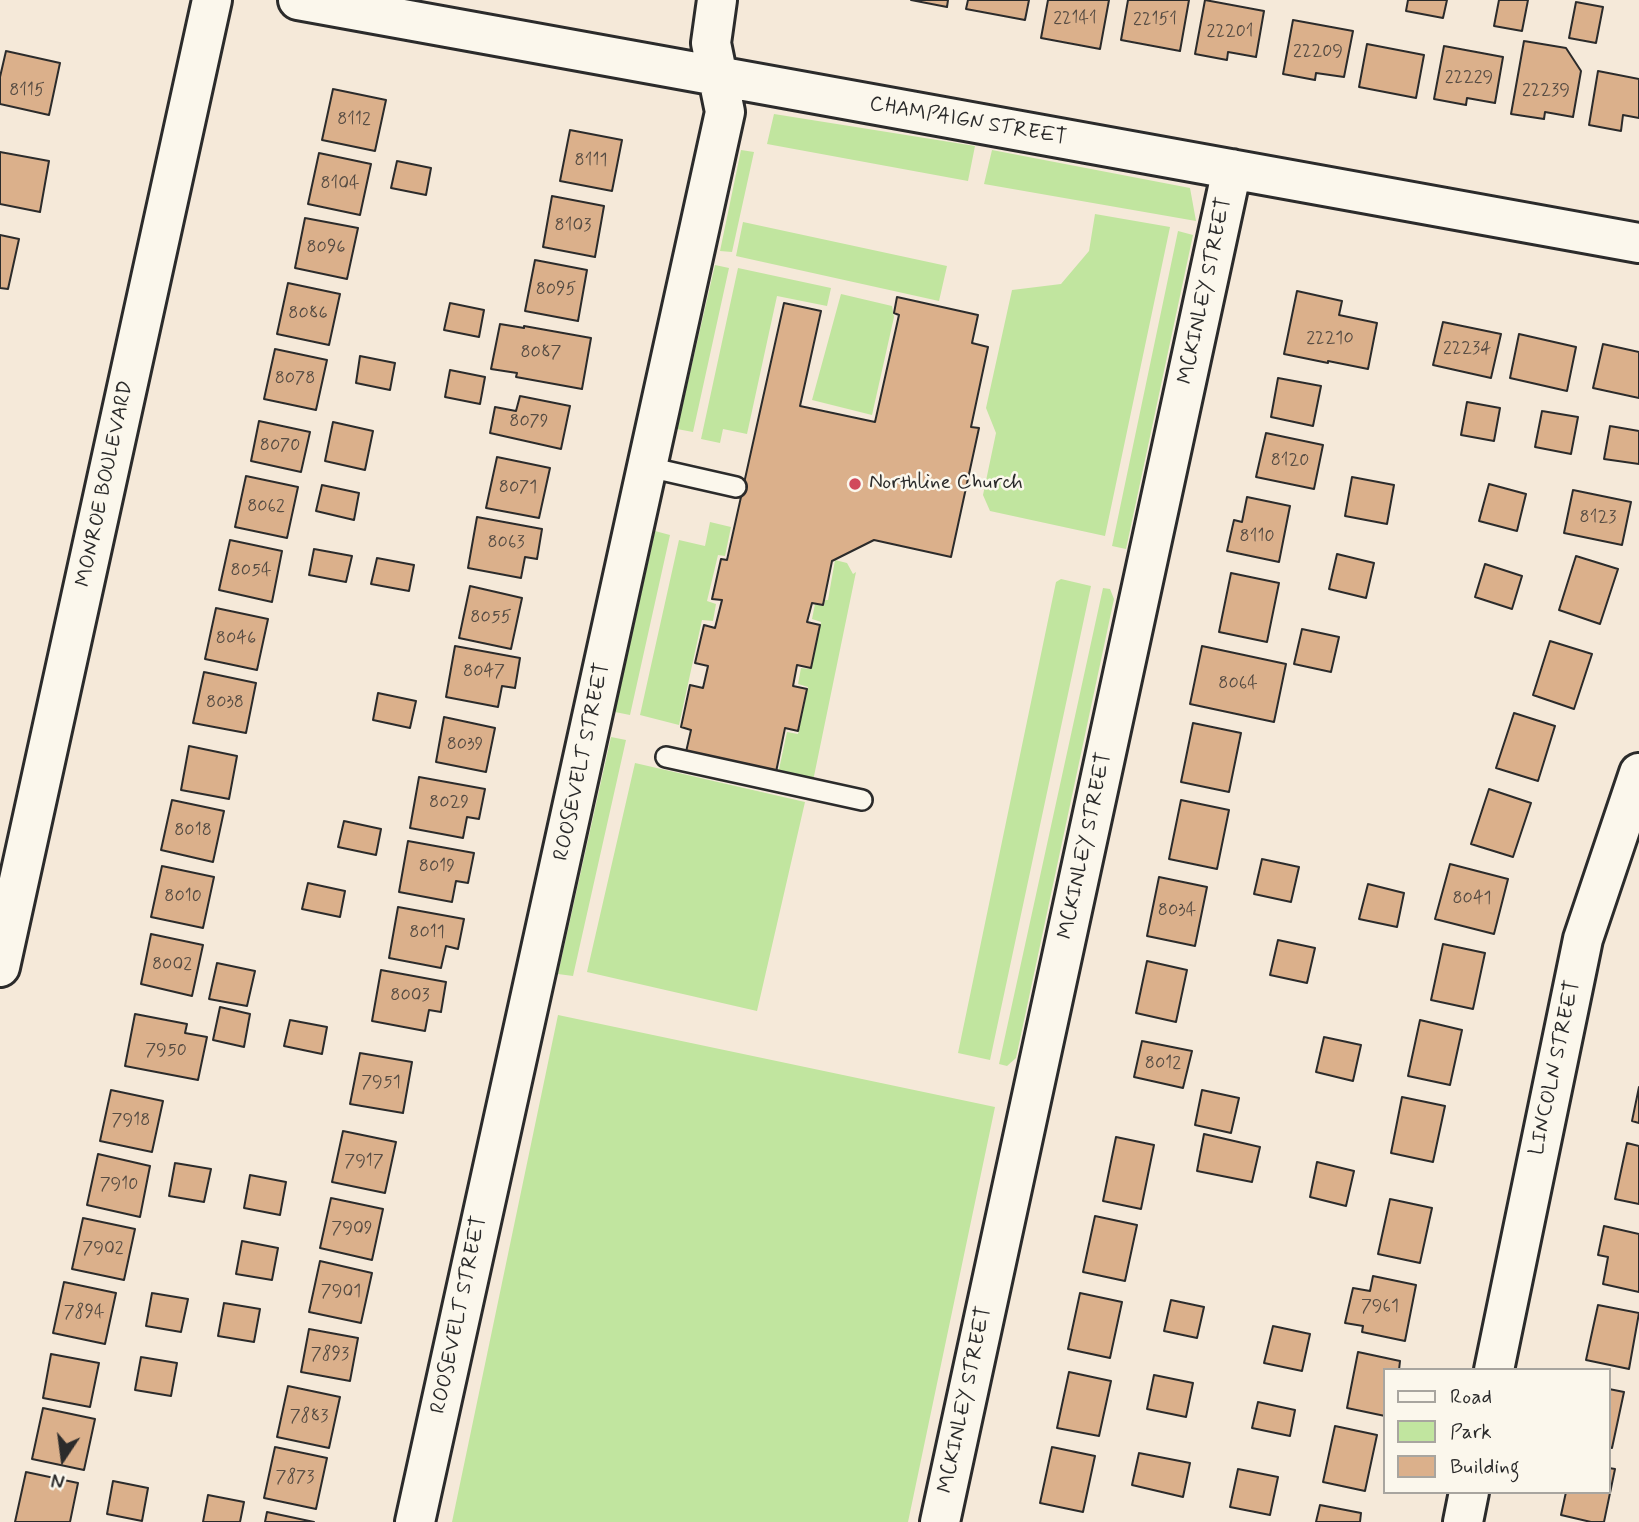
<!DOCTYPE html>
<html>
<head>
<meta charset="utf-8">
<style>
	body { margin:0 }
	#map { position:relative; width:1639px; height:1522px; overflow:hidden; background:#f5e9d9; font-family:Mynerve,sans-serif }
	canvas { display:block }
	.legend { position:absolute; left:1383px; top:1368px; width:228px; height:126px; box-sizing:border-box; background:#fbf7ec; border:2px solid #a8a59f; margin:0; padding:9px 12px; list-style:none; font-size:21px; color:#2b2b2b }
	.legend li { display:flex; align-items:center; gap:14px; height:35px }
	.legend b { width:35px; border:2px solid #a8a59f }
	.north { position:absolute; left:28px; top:1424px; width:70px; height:70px; -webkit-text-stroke:5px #fbf7ec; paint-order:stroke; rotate:193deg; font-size:19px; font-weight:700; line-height:28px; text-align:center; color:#2b2b2b }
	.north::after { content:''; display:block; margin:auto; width:24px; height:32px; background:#2b2b2b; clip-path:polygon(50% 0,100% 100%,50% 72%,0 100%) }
</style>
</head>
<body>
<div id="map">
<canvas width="1639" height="1522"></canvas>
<ul class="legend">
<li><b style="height:9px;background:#fbf7ec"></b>Road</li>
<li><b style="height:19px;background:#c1e59f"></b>Park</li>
<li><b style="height:19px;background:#dbb08b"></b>Building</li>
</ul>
<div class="north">N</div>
</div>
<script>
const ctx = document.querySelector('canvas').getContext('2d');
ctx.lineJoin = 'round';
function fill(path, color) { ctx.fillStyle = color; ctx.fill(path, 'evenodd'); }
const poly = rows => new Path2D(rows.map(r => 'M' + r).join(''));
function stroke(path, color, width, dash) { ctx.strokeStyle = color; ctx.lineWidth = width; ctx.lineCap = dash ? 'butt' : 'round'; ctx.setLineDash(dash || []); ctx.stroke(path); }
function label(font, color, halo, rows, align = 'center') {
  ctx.font = font + ' Mynerve,sans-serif'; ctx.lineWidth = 5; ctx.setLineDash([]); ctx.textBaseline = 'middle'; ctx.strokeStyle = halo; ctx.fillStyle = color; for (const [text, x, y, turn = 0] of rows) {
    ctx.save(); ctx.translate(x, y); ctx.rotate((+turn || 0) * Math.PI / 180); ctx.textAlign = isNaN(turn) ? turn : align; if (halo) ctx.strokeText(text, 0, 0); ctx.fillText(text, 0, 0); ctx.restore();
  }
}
const green = poly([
	[774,114,975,146,968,181,767,144],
	[741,150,754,152,732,252,720,251],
	[992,150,1190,188,1196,221,984,184],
	[1095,214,1170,227,1105,536,990,511,983,495,996,433,986,408,1012,290,1061,284,1089,251],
	[743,222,947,266,939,301,736,256],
	[1178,231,1193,235,1126,549,1112,546],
	[715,265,729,268,693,432,677,429],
	[738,268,831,288,827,306,777,296,747,434,723,429,720,443,701,439],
	[841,294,892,306,894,317,872,415,812,400],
	[710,522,731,527,725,556,718,555,707,601,716,604,713,621,702,620,679,725,640,715,679,540,705,546],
	[655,531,670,535,630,715,615,712],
	[835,560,847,563,853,574,856,572,813,781,778,774,787,732,798,734,808,687,798,684,801,668,811,669,821,622,812,619,815,604,824,606,825,600,828,600],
	[1061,579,1091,586,990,1060,958,1053,1056,582],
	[1103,588,1110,589,1114,599,1016,1058,1007,1066,999,1064],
	[611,737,626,740,573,976,558,974],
	[635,763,805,802,757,1011,587,972],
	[558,1015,995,1107,908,1522,452,1522]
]);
const building = poly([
	[911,0,948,0,947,7,911,0],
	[968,0,1029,0,1025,20,966,9,968,0],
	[1048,0,1109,0,1100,49,1041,38,1048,0],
	[1128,0,1189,0,1180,51,1121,40,1128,0],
	[1205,0,1264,11,1256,57,1228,52,1227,60,1195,54,1205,0],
	[1408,0,1447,0,1443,18,1406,11,1408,0],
	[1499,0,1528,0,1522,31,1494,26,1499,0],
	[1576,2,1603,7,1596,43,1569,38,1576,2],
	[1293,20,1353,31,1344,77,1316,73,1315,80,1283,74,1293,20],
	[1524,41,1566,48,1581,71,1573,117,1545,112,1544,119,1511,114,1524,41],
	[1367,44,1424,55,1416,98,1359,87,1367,44],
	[1444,46,1503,57,1495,103,1467,98,1466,105,1434,99,1444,46],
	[6,51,60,63,49,115,0,104,0,77,6,51],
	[1598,71,1639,79,1639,118,1623,115,1621,131,1589,125,1598,71],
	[333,89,386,100,375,151,322,140,333,89],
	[570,130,622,140,612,191,560,181,570,130],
	[0,152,49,161,40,212,0,204,0,152],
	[319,153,371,164,360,215,308,204,319,153],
	[397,161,431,168,426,195,391,188,397,161],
	[552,196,604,206,595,257,543,247,552,196],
	[305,218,358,228,347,279,295,268,305,218],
	[0,235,19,239,8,289,0,288,0,235],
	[535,260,587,270,578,321,525,311,535,260],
	[288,283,340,294,329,345,277,334,288,283],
	[1297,291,1342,301,1339,315,1377,323,1368,369,1328,361,1328,363,1284,354,1297,291],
	[897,297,978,315,972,343,988,347,971,427,979,428,951,557,874,540,832,561,823,605,812,603,807,622,820,625,811,668,797,665,793,686,807,689,798,731,785,728,776,772,686,752,691,730,681,727,690,685,703,688,708,666,695,663,704,625,715,628,722,600,712,599,721,559,727,560,784,303,821,311,800,406,875,422,899,315,894,313,897,297],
	[450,303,484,310,479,337,444,330,450,303],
	[1443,322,1501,334,1491,378,1433,365,1443,322],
	[500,324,524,328,524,326,591,338,582,389,516,377,517,373,491,369,500,324],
	[1519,334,1576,347,1567,391,1510,378,1519,334],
	[1603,344,1639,352,1639,398,1593,388,1603,344],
	[275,349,327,360,316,410,264,399,275,349],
	[360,356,395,363,390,390,356,383,360,356],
	[450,370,485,377,480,404,445,397,450,370],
	[1278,378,1321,386,1313,426,1271,417,1278,378],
	[520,396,570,406,561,449,490,433,495,407,516,411,520,396],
	[1467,402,1500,408,1494,441,1461,435,1467,402],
	[1542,411,1578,417,1571,454,1535,447,1542,411],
	[259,421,310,432,301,472,251,461,259,421],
	[333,422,373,431,365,470,325,461,333,422],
	[1610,426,1639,431,1639,464,1604,459,1610,426],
	[1266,433,1323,445,1314,489,1256,477,1266,433],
	[497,457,550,468,539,518,486,508,497,457],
	[246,476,298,487,287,538,235,527,246,476],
	[1352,477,1394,485,1387,524,1345,516,1352,477],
	[1489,484,1526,494,1517,531,1479,521,1489,484],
	[322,485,359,493,354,520,316,511,322,485],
	[1573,490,1631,502,1622,545,1564,533,1573,490],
	[1247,497,1290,506,1279,562,1227,551,1234,520,1242,522,1247,497],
	[477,517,542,529,537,559,525,557,521,578,468,568,477,517],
	[230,540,282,551,272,602,219,590,230,540],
	[314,549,352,556,346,582,309,575,314,549],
	[1337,554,1374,563,1366,598,1329,589,1337,554],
	[1576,556,1618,569,1600,624,1559,610,1576,556],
	[377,558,414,565,409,591,371,584,377,558],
	[1485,564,1522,576,1512,609,1475,597,1485,564],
	[1231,573,1279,583,1267,642,1219,632,1231,573],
	[470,586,522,598,511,649,459,638,470,586],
	[216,608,268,619,257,670,205,659,216,608],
	[1302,629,1339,637,1331,672,1294,664,1302,629],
	[1550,641,1592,654,1574,709,1533,695,1550,641],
	[455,646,520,658,515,688,502,686,498,707,446,697,455,646],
	[1202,646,1286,664,1274,722,1190,704,1202,646],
	[204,672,256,683,246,733,193,723,204,672],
	[378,693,416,701,410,728,373,720,378,693],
	[1514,713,1555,726,1538,781,1496,768,1514,713],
	[444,717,495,728,486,772,436,762,444,717],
	[1193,723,1241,733,1229,792,1181,782,1193,723],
	[189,746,237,756,229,799,181,790,189,746],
	[419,777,485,789,479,819,467,817,463,838,410,828,419,777],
	[1489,789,1531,803,1513,857,1471,844,1489,789],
	[172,800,224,811,213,862,161,850,172,800],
	[1181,800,1229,810,1217,869,1169,859,1181,800],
	[344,821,381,829,376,855,338,847,344,821],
	[408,841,474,853,468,883,456,881,452,902,399,892,408,841],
	[1262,859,1299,867,1291,902,1254,894,1262,859],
	[1450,864,1508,879,1494,934,1435,919,1450,864],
	[162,866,214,877,203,928,151,917,162,866],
	[1159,877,1207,887,1195,946,1147,936,1159,877],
	[308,883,345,891,340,917,302,909,308,883],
	[1368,884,1404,893,1397,927,1359,919,1368,884],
	[398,907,464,919,458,949,446,946,441,968,389,958,398,907],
	[151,934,203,945,192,996,141,984,151,934],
	[1278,940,1315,948,1307,983,1270,975,1278,940],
	[1443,944,1485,953,1473,1009,1431,1000,1443,944],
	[1147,961,1187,970,1176,1022,1136,1013,1147,961],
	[217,963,255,971,247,1006,209,999,217,963],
	[381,970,446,982,441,1012,429,1010,425,1031,372,1021,381,970],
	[220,1007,250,1014,244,1047,213,1040,220,1007],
	[135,1014,187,1024,185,1033,207,1037,198,1080,125,1066,135,1014],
	[290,1020,327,1027,322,1054,284,1046,290,1020],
	[1420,1020,1462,1030,1450,1085,1408,1076,1420,1020],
	[1324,1037,1361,1045,1353,1081,1316,1072,1324,1037],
	[1142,1041,1192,1051,1183,1088,1134,1077,1142,1041],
	[360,1053,412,1062,403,1113,350,1104,360,1053],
	[1639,1087,1639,1123,1632,1121,1639,1087],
	[111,1090,163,1101,152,1152,100,1141,111,1090],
	[1202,1090,1239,1098,1231,1133,1195,1125,1202,1090],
	[1402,1097,1445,1106,1433,1162,1391,1153,1402,1097],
	[343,1131,396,1142,385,1193,332,1182,343,1131],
	[1204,1134,1260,1147,1252,1182,1197,1171,1204,1134],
	[1116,1137,1154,1145,1141,1209,1103,1201,1116,1137],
	[1627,1143,1639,1146,1639,1204,1615,1199,1627,1143],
	[98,1154,150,1166,140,1217,87,1205,98,1154],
	[1317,1162,1354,1171,1346,1206,1310,1197,1317,1162],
	[175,1163,211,1169,204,1202,169,1196,175,1163],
	[250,1175,286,1182,280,1215,244,1208,250,1175],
	[331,1198,383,1209,372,1260,320,1248,331,1198],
	[1390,1199,1432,1208,1420,1263,1378,1254,1390,1199],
	[1095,1216,1137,1225,1125,1281,1083,1272,1095,1216],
	[83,1218,135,1229,124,1280,72,1269,83,1218],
	[1604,1226,1639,1234,1639,1292,1603,1284,1608,1257,1598,1255,1604,1226],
	[242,1241,278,1248,272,1280,236,1274,242,1241],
	[320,1261,372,1273,361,1323,309,1312,320,1261],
	[1373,1276,1416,1285,1405,1341,1362,1332,1363,1326,1345,1323,1353,1288,1370,1291,1373,1276],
	[64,1282,116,1293,105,1344,53,1333,64,1282],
	[152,1293,188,1299,181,1332,146,1326,152,1293],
	[1080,1293,1122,1302,1110,1358,1068,1349,1080,1293],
	[1171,1300,1204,1307,1197,1338,1164,1331,1171,1300],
	[224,1303,260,1309,254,1342,218,1336,224,1303],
	[1598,1305,1639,1313,1629,1369,1586,1360,1598,1305],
	[1273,1326,1310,1334,1302,1371,1264,1363,1273,1326],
	[309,1329,358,1338,350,1381,301,1372,309,1329],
	[1358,1352,1400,1361,1399,1370,1385,1370,1385,1416,1347,1408,1358,1352],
	[51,1354,99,1363,90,1407,43,1398,51,1354],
	[141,1357,177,1363,171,1396,135,1390,141,1357],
	[1069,1372,1111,1381,1099,1436,1057,1428,1069,1372],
	[1154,1375,1193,1383,1186,1417,1147,1409,1154,1375],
	[288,1386,340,1397,329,1448,277,1437,288,1386],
	[1609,1389,1624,1392,1612,1448,1609,1447,1609,1389],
	[1258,1402,1295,1410,1290,1436,1252,1428,1258,1402],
	[43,1408,95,1419,84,1470,32,1459,43,1408],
	[1335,1426,1377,1435,1365,1491,1323,1482,1335,1426],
	[275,1447,327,1458,316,1509,264,1498,275,1447],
	[1052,1447,1095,1456,1083,1512,1040,1503,1052,1447],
	[1139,1453,1190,1463,1183,1497,1132,1485,1139,1453],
	[1609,1468,1615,1469,1604,1522,1591,1522,1561,1515,1566,1492,1609,1492,1609,1468],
	[1238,1469,1278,1477,1270,1515,1230,1507,1238,1469],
	[26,1472,78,1483,70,1522,15,1522,26,1472],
	[113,1481,148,1488,142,1521,107,1514,113,1481],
	[208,1495,244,1502,240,1522,203,1522,208,1495],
	[1320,1505,1361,1513,1360,1522,1316,1522,1320,1505],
	[267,1512,314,1522,265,1522,267,1512]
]);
const service = poly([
	[648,467,736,487],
	[666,757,862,800]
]);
const minor = poly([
	[298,0,1639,243],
	[1494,1370,1583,939,1639,773],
	[415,1522,725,112,711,43,717,0],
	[940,1522,1232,169],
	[1463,1522,1469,1492]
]);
const tertiary = poly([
	[0,967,212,0]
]);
const markers = [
	[855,484,7,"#d1495b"]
];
const numberNames = [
	["22141",1075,19],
	["22151",1155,20],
	["22201",1230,32],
	["22209",1318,52],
	["22229",1469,78],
	["8115",27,91],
	["22239",1546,91],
	["8112",354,120],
	["8111",591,161],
	["8104",340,184],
	["8103",573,226],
	["8096",326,248],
	["8095",556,290],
	["8086",308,314],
	["22210",1330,339],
	["22234",1467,349],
	["8087",541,353],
	["8078",295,379],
	["8079",529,422],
	["8070",280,446],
	["8120",1290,461],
	["8071",518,488],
	["8062",266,507],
	["8123",1598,518],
	["8110",1257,537],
	["8063",506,543],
	["8054",251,571],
	["8055",491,618],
	["8046",236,639],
	["8047",484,672],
	["8064",1238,684],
	["8038",225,703],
	["8039",465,745],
	["8029",449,803],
	["8018",193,831],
	["8019",437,867],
	["8010",183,897],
	["8041",1472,899],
	["8034",1177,911],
	["8011",427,933],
	["8002",172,965],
	["8003",410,996],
	["7950",166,1051],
	["8012",1163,1064],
	["7951",381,1083],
	["7918",131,1121],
	["7917",364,1162],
	["7910",119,1185],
	["7909",352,1229],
	["7902",103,1249],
	["7901",341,1292],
	["7961",1380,1307],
	["7894",84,1313],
	["7893",330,1355],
	["7883",309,1417],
	["7873",295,1478]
];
const streetNames = [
	["CHAMPAIGN STREET",968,122,10],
	["MCKINLEY STREET",1206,291,-78],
	["MONROE BOULEVARD",106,484,-78],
	["ROOSEVELT STREET",583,762,-78],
	["MCKINLEY STREET",1086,846,-78],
	["LINCOLN STREET",1556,1068,-78],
	["ROOSEVELT STREET",460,1315,-78],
	["MCKINLEY STREET",966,1400,-78]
];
const poiNames = [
	["Northline Church",869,484]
];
fill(green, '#c1e59f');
fill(building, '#dbb08b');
stroke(building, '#2b2b2b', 2);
stroke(service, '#2b2b2b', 24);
stroke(minor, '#2b2b2b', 44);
stroke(tertiary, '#2b2b2b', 44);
stroke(service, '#fbf7ec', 19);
stroke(minor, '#fbf7ec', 38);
stroke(tertiary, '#fbf7ec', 38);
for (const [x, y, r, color] of markers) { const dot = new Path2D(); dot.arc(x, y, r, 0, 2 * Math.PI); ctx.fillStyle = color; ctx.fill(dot); stroke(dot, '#fbf7ec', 2.5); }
label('18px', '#574c43', null, numberNames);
label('21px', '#2b2b2b', '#fbf7ec', streetNames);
label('21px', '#2b2b2b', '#fbf7ec', poiNames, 'left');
</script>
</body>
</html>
